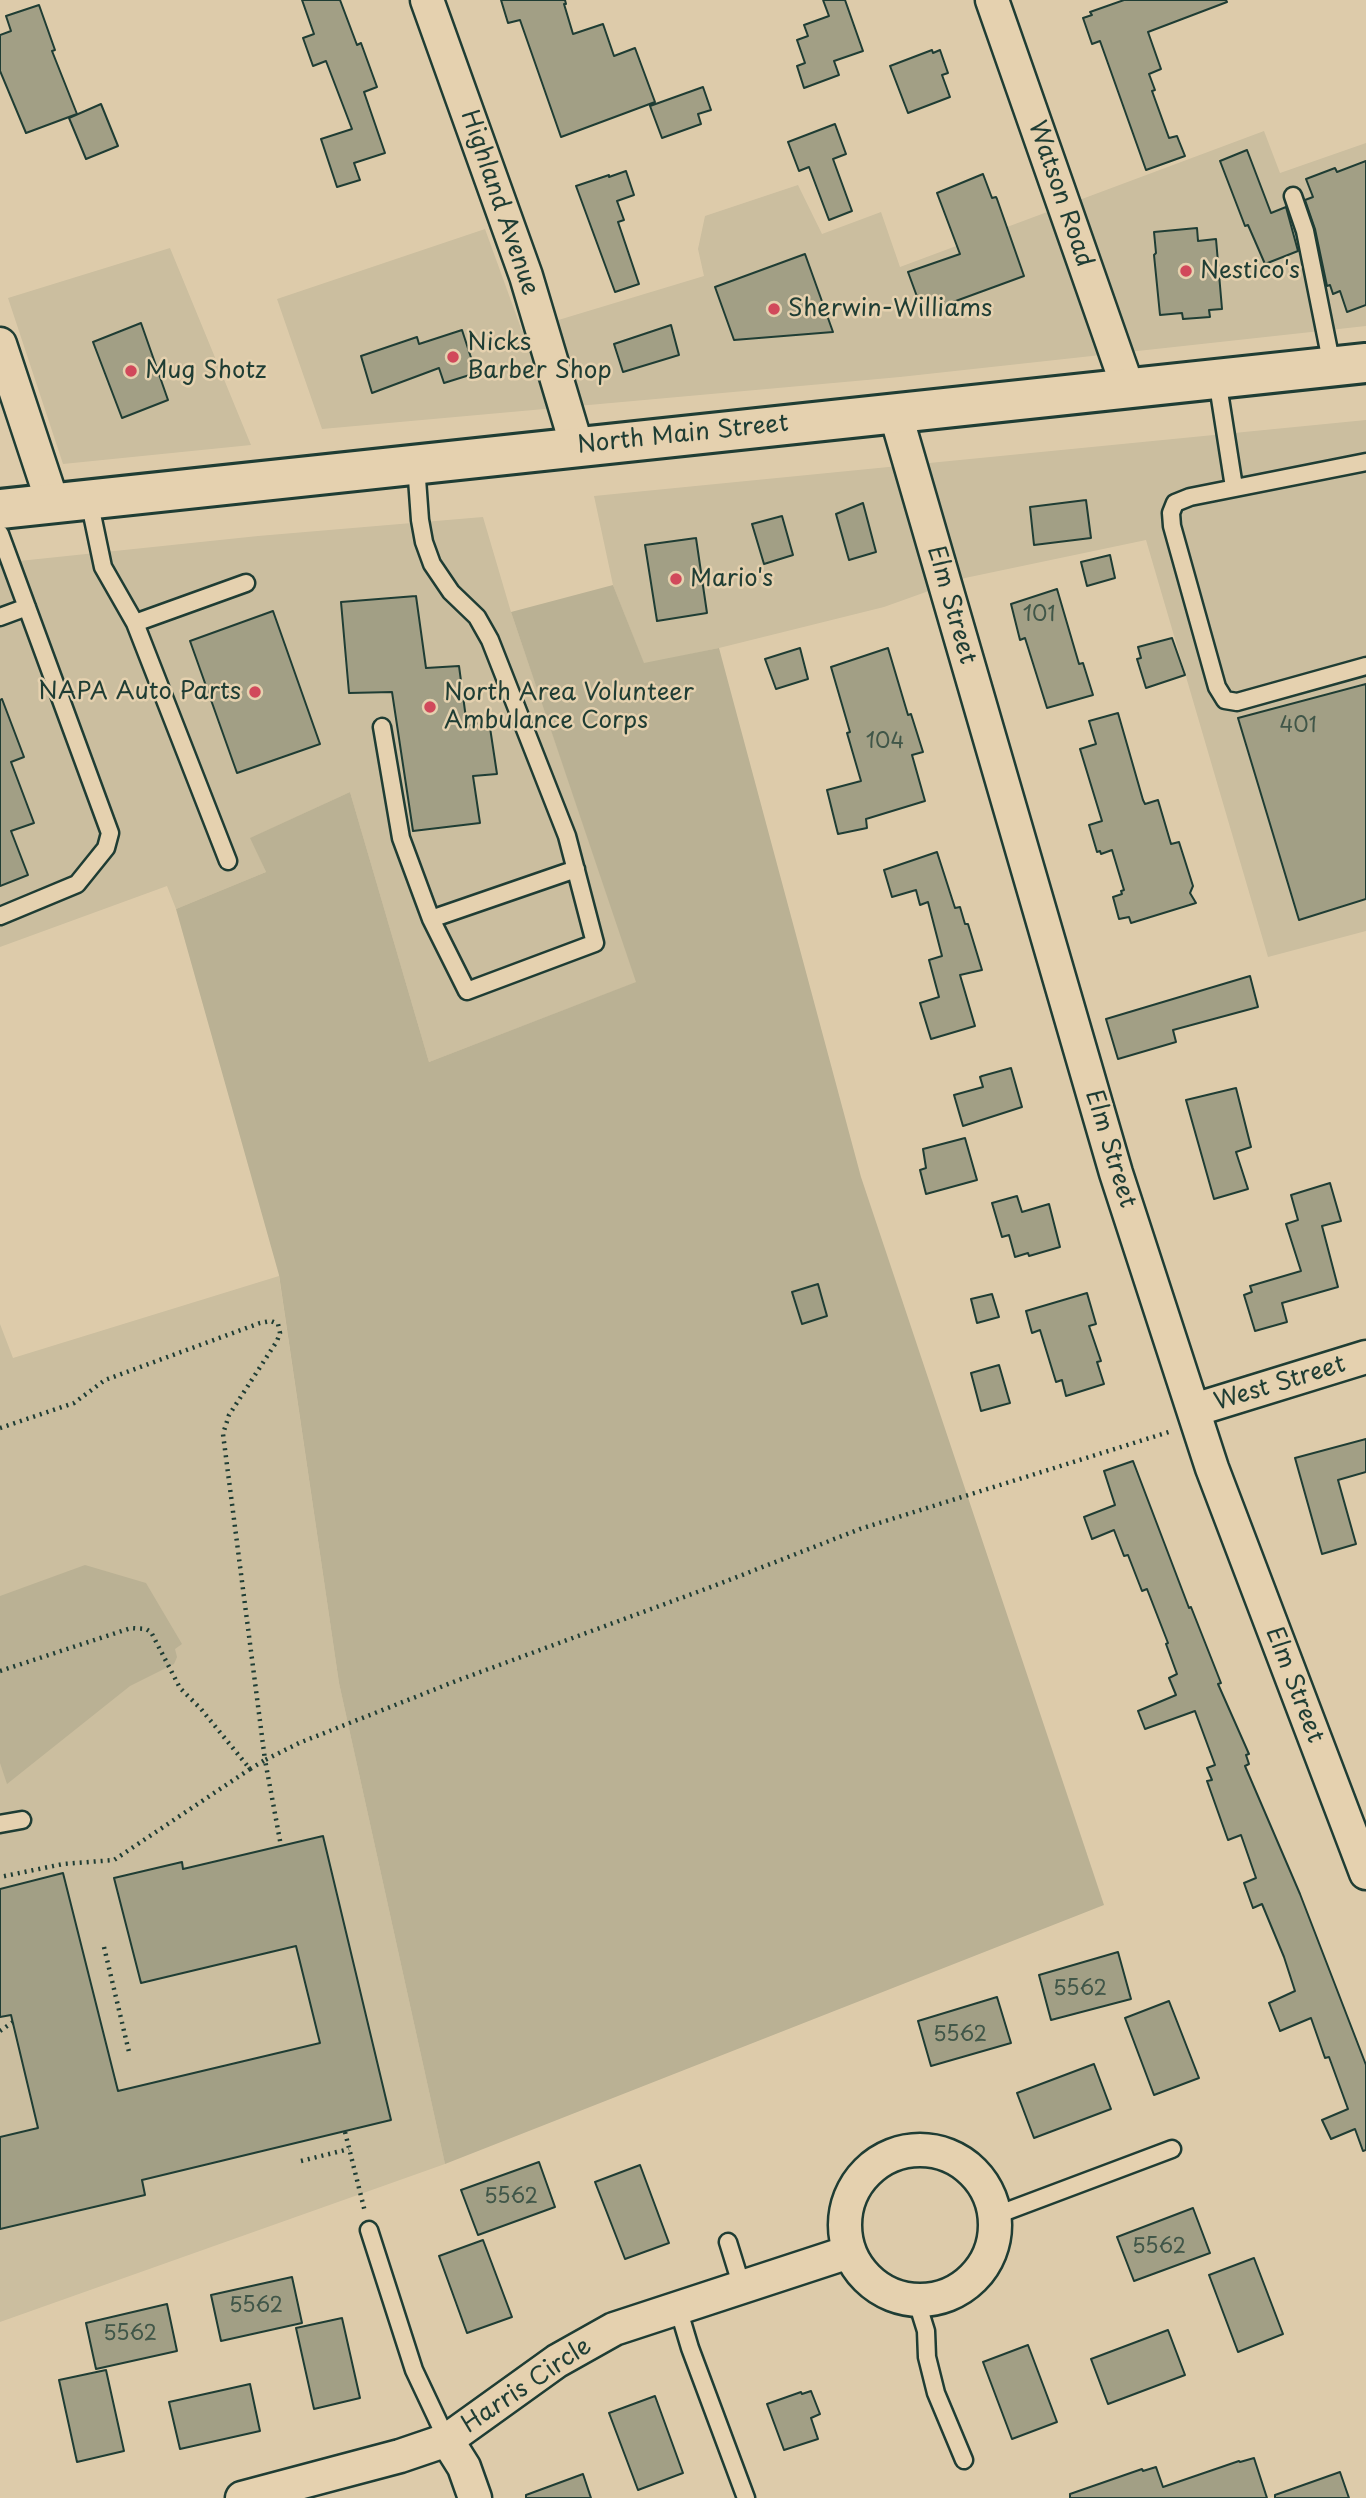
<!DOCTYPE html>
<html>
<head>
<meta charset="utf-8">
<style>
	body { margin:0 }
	canvas { display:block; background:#ddcbaa }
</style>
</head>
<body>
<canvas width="1366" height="2498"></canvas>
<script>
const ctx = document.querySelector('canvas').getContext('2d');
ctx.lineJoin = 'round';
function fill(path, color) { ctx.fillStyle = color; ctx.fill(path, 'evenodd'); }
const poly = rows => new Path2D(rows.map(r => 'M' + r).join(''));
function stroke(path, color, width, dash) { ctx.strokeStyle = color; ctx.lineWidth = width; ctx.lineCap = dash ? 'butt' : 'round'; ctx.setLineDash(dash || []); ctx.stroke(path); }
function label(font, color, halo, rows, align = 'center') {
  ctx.font = font + ' "Playpen Sans",sans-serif'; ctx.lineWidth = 5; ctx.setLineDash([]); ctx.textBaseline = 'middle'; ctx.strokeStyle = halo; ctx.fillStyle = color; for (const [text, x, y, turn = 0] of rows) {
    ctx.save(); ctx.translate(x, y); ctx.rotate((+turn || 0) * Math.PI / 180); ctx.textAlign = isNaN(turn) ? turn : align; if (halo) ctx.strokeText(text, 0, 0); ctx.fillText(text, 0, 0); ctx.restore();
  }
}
const built = poly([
	[1264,131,1280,173,1366,143,1366,326,900,377,322,429,277,299,485,229,522,331,704,276,698,249,705,216,798,185,822,234,881,212,900,267],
	[170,248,251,445,63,464,8,298],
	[1366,420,1366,931,1268,957,1146,540,965,578,884,607,719,648,644,664,613,585,594,496],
	[483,517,511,612,637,982,429,1062,350,792,251,838,266,872,176,909,167,886,0,947,0,563,258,536],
	[279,1276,339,1683,445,2164,0,2322,0,1324,13,1358]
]);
const green = poly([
	[613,585,644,663,719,648,861,1177,1104,1905,445,2164,339,1683,279,1275,176,909,266,872,250,838,350,792,429,1062,636,982,511,612],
	[85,1565,146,1583,182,1644,175,1649,177,1657,174,1664,130,1686,7,1784,0,1763,0,1596]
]);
const building = poly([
	[302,0,340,0,357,45,361,43,377,87,364,92,385,153,354,163,360,180,337,187,321,139,352,129,326,61,313,66,303,38,314,34,302,0],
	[501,0,565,0,566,4,564,4,573,34,603,24,614,56,635,48,655,102,561,137,520,20,508,23,501,0],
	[823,0,845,0,863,51,834,61,839,75,804,88,797,66,805,63,797,40,808,36,804,25,829,16,823,0],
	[1124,0,1226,0,1227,2,1148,32,1161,69,1149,74,1155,90,1152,91,1169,138,1177,136,1185,156,1146,170,1100,41,1092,44,1083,18,1092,15,1090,12,1124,0],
	[39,5,55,50,52,51,77,114,26,133,0,71,0,35,11,31,6,16,39,5],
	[932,50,933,53,940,50,948,73,942,75,950,97,908,113,890,66,932,50],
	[703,87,711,110,698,114,701,124,662,138,650,106,703,87],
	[101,104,118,146,86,159,69,118,101,104],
	[835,124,846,154,833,159,852,211,829,220,809,167,799,171,788,142,835,124],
	[1247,150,1271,213,1286,207,1298,251,1265,264,1248,225,1245,226,1220,161,1247,150],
	[1366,161,1366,305,1347,312,1340,291,1333,294,1330,285,1327,286,1315,229,1305,200,1313,197,1306,179,1335,168,1337,172,1366,161],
	[626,171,634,195,617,201,624,220,618,222,639,284,615,292,576,186,609,175,609,177,626,171],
	[983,174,992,198,996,197,997,199,1024,276,923,313,908,272,960,254,937,193,983,174],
	[1197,228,1198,241,1216,239,1222,309,1209,310,1210,317,1183,319,1182,313,1160,315,1154,255,1156,253,1154,232,1197,228],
	[805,254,833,332,734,340,715,287,805,254],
	[141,323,168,400,122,418,93,342,141,323],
	[671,325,679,355,623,372,614,344,671,325],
	[462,330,476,373,444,383,439,368,372,393,361,356,417,337,419,344,462,330],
	[1086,500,1091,538,1034,545,1030,507,1086,500],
	[863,503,876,552,849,560,836,514,863,503],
	[782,516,793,555,764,564,752,524,782,516],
	[696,538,707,613,657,621,645,545,696,538],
	[1110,555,1115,578,1087,586,1081,562,1110,555],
	[1057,589,1079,664,1083,663,1093,695,1047,708,1025,638,1020,640,1011,604,1057,589],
	[416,596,426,668,459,666,467,726,489,721,497,774,473,776,480,823,413,831,392,692,349,693,341,602,416,596],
	[273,611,320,744,237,773,190,641,273,611],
	[1172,638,1185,675,1146,688,1137,659,1141,658,1138,647,1172,638],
	[800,648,808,679,776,689,765,659,800,648],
	[888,648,908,715,911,714,923,752,912,755,925,801,866,819,867,828,838,834,827,790,861,781,847,733,850,732,831,667,888,648],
	[1366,684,1366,899,1299,920,1238,718,1366,684],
	[2,699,24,757,11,762,34,823,11,831,28,875,0,886,0,700,2,699],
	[1118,713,1143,800,1145,804,1158,800,1171,844,1179,842,1193,886,1190,893,1196,903,1131,923,1129,917,1119,919,1113,897,1122,894,1121,891,1124,890,1112,850,1101,854,1100,851,1097,852,1089,825,1102,821,1080,749,1096,744,1089,721,1118,713],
	[937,852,955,908,960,907,965,924,968,924,982,970,960,975,975,1026,931,1039,920,1003,939,997,929,960,942,956,928,902,920,905,916,890,892,897,884,870,937,852],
	[1250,976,1258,1007,1173,1030,1176,1042,1118,1059,1106,1019,1250,976],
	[1011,1068,1022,1107,963,1126,954,1095,983,1087,980,1077,982,1076,1011,1068],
	[1236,1088,1251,1147,1236,1152,1248,1189,1214,1199,1186,1100,1236,1088],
	[965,1138,977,1180,926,1194,920,1170,926,1168,923,1149,965,1138],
	[1330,1183,1341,1221,1322,1226,1338,1287,1282,1303,1287,1322,1255,1331,1244,1295,1252,1292,1250,1286,1301,1271,1286,1224,1298,1220,1291,1195,1330,1183],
	[1017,1196,1022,1212,1049,1204,1060,1247,1029,1256,1028,1253,1015,1257,1009,1235,1002,1237,992,1203,1017,1196],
	[818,1284,827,1316,802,1324,792,1292,818,1284],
	[1087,1293,1096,1324,1089,1326,1101,1361,1097,1362,1104,1384,1066,1396,1062,1380,1056,1382,1040,1330,1032,1333,1026,1311,1087,1293],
	[992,1294,999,1317,977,1323,971,1299,992,1294],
	[999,1365,1010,1403,981,1411,971,1373,999,1365],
	[1366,1439,1366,1472,1338,1480,1356,1544,1322,1554,1295,1458,1366,1439],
	[1133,1461,1189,1608,1191,1607,1221,1683,1218,1684,1249,1754,1246,1755,1249,1764,1245,1766,1300,1894,1366,2065,1366,2150,1363,2151,1355,2129,1331,2139,1322,2120,1348,2109,1329,2057,1325,2058,1311,2018,1280,2031,1269,2003,1295,1991,1284,1957,1262,1904,1253,1908,1244,1883,1256,1878,1241,1835,1228,1840,1207,1781,1212,1780,1207,1768,1215,1765,1195,1711,1145,1729,1138,1711,1176,1695,1169,1678,1177,1674,1166,1644,1168,1643,1147,1589,1142,1591,1128,1555,1124,1556,1114,1530,1092,1539,1084,1517,1115,1505,1104,1471,1133,1461],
	[323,1836,391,2120,142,2180,145,2195,0,2229,0,2137,38,2128,11,2015,0,2017,0,1889,63,1873,118,2091,320,2043,296,1946,141,1983,114,1878,182,1862,183,1869,323,1836],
	[1118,1952,1131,1999,1051,2020,1039,1975,1118,1952],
	[997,1997,1011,2043,931,2066,918,2021,997,1997],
	[1169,2001,1199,2078,1154,2095,1125,2018,1169,2001],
	[1094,2064,1111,2109,1034,2138,1017,2093,1094,2064],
	[539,2162,555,2207,478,2235,461,2190,539,2162],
	[640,2165,669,2243,625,2259,595,2182,640,2165],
	[1193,2208,1210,2253,1134,2281,1117,2237,1193,2208],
	[483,2240,512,2317,467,2333,439,2256,483,2240],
	[1254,2258,1283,2334,1238,2352,1209,2275,1254,2258],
	[292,2277,302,2323,221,2341,211,2295,292,2277],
	[167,2304,177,2351,96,2369,86,2323,167,2304],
	[342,2318,360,2398,314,2409,296,2328,342,2318],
	[1168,2330,1185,2375,1108,2404,1091,2359,1168,2330],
	[1028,2345,1057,2422,1012,2439,983,2362,1028,2345],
	[106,2370,124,2451,77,2462,59,2380,106,2370],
	[250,2384,260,2431,180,2449,169,2402,250,2384],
	[811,2391,820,2414,811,2418,818,2439,784,2450,767,2404,801,2392,802,2394,811,2391],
	[655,2396,683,2473,638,2490,609,2413,655,2396],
	[1254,2458,1267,2498,1070,2498,1070,2494,1142,2469,1143,2471,1156,2467,1163,2487,1239,2461,1240,2462,1254,2458],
	[1340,2472,1349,2498,1275,2498,1275,2495,1340,2472],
	[583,2474,591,2498,526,2498,526,2495,583,2474]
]);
const path = poly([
	[0,1428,74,1403,105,1380,260,1323,271,1321,278,1324,280,1333,277,1341,229,1415,223,1434,265,1760,299,1743,456,1681,719,1584,860,1529,1172,1431],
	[0,1671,131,1628,146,1629,151,1632,180,1688,201,1709,250,1769,114,1860,63,1864,0,1877],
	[250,1769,265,1760,281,1846],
	[104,1947,129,2052],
	[0,2031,13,2022],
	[345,2132,365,2212],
	[301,2161,349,2149]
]);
const service = poly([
	[1293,196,1305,231,1332,366],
	[1217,379,1234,487],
	[1366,462,1190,497,1175,503,1171,513,1172,526,1217,687,1225,700,1237,702,1366,666],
	[89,500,103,567,135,623,228,861],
	[0,534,110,833,106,848,77,884,0,916],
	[0,617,27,607],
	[135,623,246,583],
	[382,727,401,838,431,919,467,991,595,943,567,836,490,640,477,617,451,592,432,564,424,542,420,520,416,465],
	[431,919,576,869],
	[0,1824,22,1820],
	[994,2216,1172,2149],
	[369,2230,414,2370,447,2440],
	[728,2242,742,2287],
	[917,2302,926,2331,927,2357,936,2393,964,2460],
	[678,2308,690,2348,746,2498]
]);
const minor = poly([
	[427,0,526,276,577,447],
	[992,0,1128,388],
	[0,344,53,504],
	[895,412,1116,1173,1212,1468,1366,1873],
	[1194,1410,1366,1357],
	'845 2225a75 75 0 1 1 150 0a75 75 0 1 1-150 0Z',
	[447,2440,464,2467,475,2498],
	[242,2498,400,2456,447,2440,557,2361,614,2329,849,2252]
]);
const primary = poly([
	[0,509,1366,363]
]);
const markers = [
	[1186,271,7,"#d1495b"],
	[774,309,7,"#d1495b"],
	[453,357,7,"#d1495b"],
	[131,371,7,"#d1495b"],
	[676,579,7,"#d1495b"],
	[255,692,7,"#d1495b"],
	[430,707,7,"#d1495b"]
];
const numberNames = [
	["101",1039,615],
	["401",1298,726],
	["104",885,742],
	["5562",1080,1989],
	["5562",960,2035],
	["5562",511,2197],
	["5562",1159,2247],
	["5562",256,2306],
	["5562",130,2334]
];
const streetNames = [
	["Watson Road",1060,194,71],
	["Highland Avenue",499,203,71],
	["North Main Street",683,435,-6],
	["Elm Street",951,605,74],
	["Elm Street",1110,1149,73],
	["West Street",1280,1384,-17],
	["Elm Street",1294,1685,69],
	["Harris Circle",527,2386,-34]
];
const poiNames = [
	["Nestico's",1200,271],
	["Sherwin-Williams",788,309],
	["Nicks",467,343],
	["Barber Shop",467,371],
	["Mug Shotz",145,371],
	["Mario's",690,579],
	["NAPA Auto Parts",241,692,"right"],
	["North Area Volunteer",444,693],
	["Ambulance Corps",444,721]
];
fill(built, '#cbbe9f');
fill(green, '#bab194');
fill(building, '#a29f85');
stroke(building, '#1f3d34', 2);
stroke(service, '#1f3d34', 21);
stroke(minor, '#1f3d34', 37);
stroke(primary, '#1f3d34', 44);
stroke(path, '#1f3d34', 4.5, [2, 5]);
stroke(service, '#e5d1af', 16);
stroke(minor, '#e5d1af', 32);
stroke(primary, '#e5d1af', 38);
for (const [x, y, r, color] of markers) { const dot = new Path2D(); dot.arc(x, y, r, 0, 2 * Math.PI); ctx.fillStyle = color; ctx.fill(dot); stroke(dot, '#e5d1af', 2.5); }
label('21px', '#405648', null, numberNames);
label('24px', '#1f3d34', '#e5d1af', streetNames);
label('24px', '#1f3d34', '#e5d1af', poiNames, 'left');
</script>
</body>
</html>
